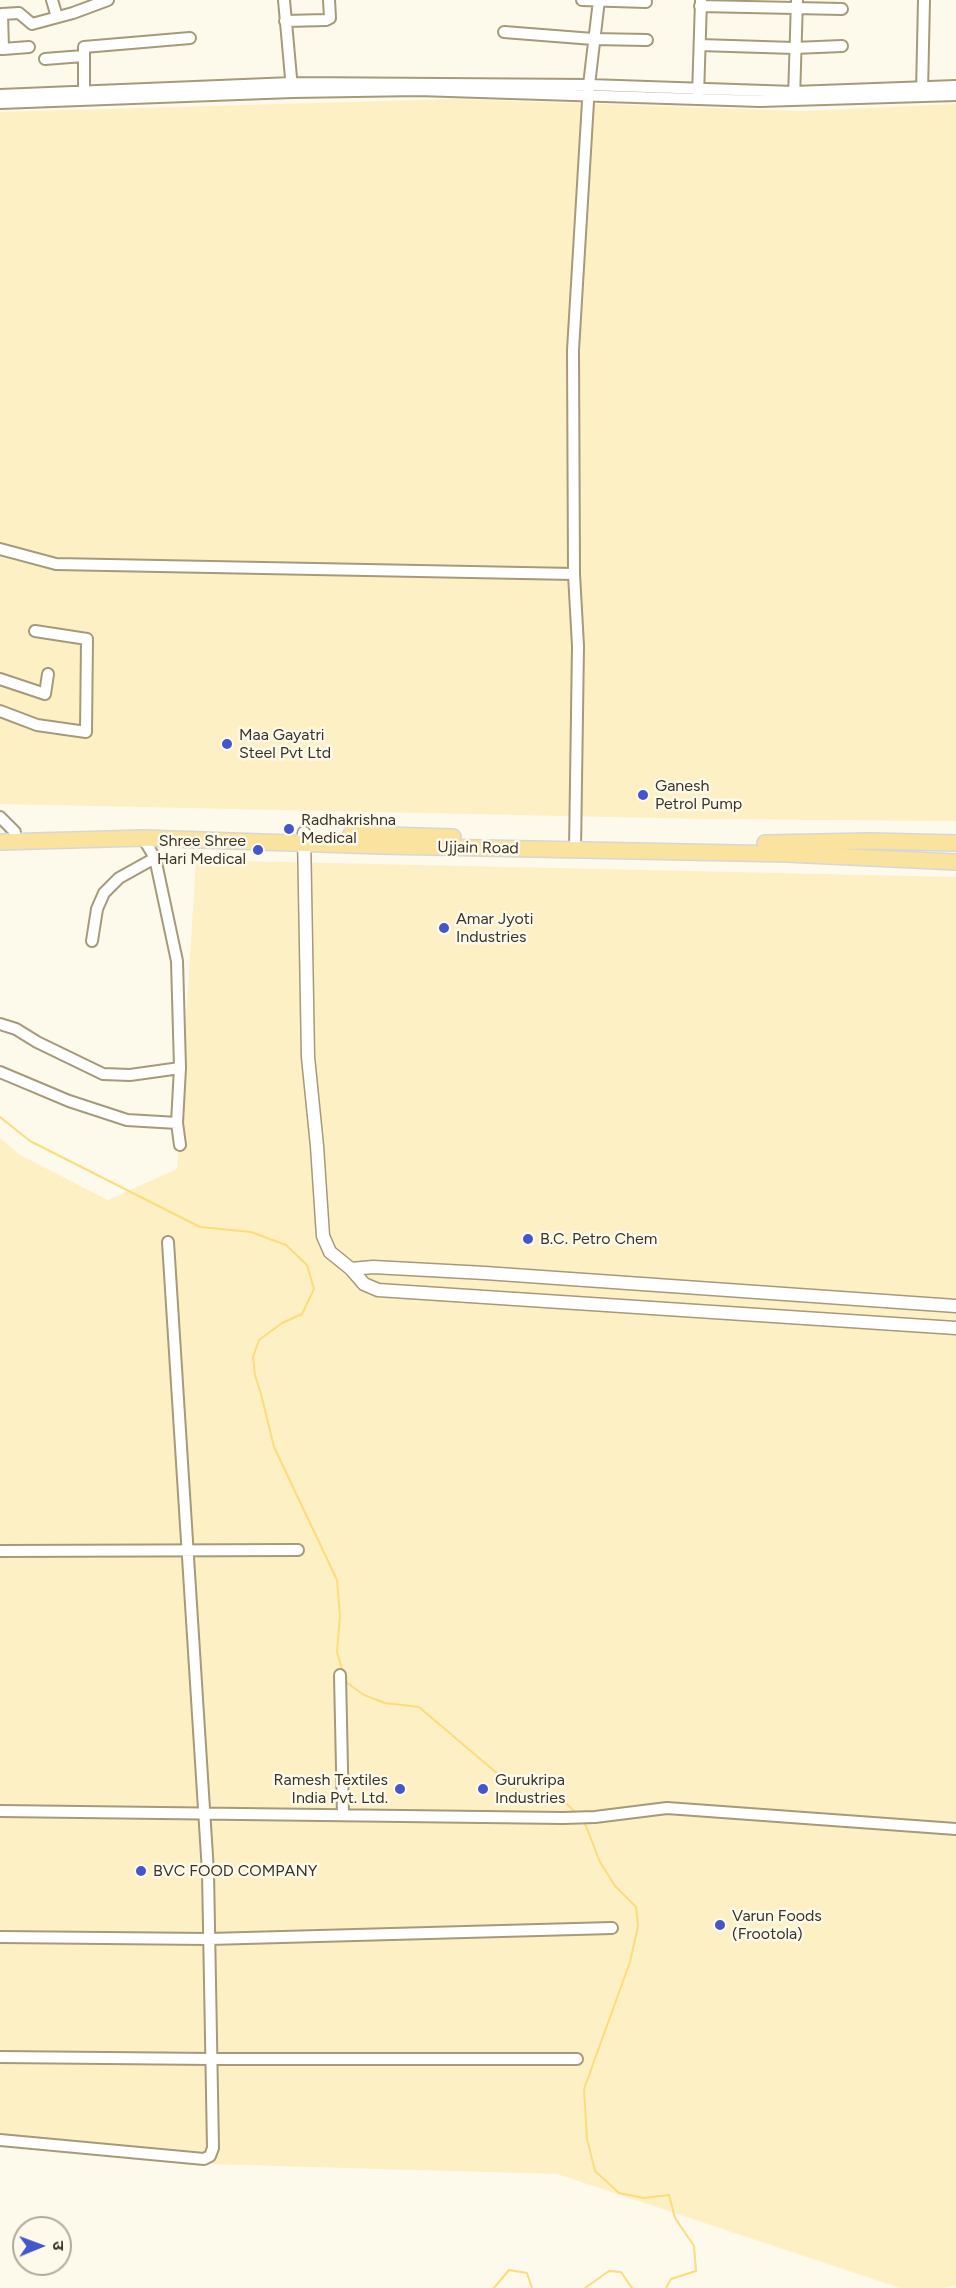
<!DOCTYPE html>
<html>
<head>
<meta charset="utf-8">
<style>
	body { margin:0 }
	#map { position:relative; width:956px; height:2288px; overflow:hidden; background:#fdf9eb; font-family:Figtree,"Noto Sans Devanagari",sans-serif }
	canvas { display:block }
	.north { position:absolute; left:12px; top:2216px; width:60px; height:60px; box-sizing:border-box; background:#fdf9eb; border:2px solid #afab9d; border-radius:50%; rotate:89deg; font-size:16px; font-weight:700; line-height:24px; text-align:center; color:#3a3528 }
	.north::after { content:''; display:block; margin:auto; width:21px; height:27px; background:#4456ca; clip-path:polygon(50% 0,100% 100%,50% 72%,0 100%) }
</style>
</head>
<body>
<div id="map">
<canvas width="956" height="2288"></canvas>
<div class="north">उ</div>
</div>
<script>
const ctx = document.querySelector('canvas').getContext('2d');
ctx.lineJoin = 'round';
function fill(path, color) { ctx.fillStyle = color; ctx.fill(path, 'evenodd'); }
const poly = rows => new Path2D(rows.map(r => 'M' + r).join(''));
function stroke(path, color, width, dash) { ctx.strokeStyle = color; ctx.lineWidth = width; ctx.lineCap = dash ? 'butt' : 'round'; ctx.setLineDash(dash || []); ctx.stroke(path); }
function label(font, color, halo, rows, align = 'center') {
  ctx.font = font + ' Figtree,sans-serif'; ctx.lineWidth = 5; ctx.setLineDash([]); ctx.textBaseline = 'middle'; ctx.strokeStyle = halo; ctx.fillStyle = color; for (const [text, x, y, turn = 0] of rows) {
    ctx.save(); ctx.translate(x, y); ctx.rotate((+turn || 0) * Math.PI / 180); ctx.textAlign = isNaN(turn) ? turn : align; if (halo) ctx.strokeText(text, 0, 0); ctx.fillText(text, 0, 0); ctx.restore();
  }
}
const built = poly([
	[454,99,802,111,956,104,956,821,705,819,0,804,0,112],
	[196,860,956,877,956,2286,943,2288,900,2288,557,2174,172,2163,0,2143,0,1138,20,1155,108,1200,177,1169]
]);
const stream = poly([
	[0,1117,30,1141,200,1227,251,1232,286,1245,307,1265,314,1289,302,1314,282,1323,259,1340,253,1357,255,1375,261,1394,274,1447,337,1580,340,1616,337,1652,343,1673],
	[345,1678,346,1682,364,1695,385,1703,419,1707,532,1803,567,1804,576,1813],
	[584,1821,600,1862,615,1886,636,1907,638,1926,630,1962,584,2089,587,2139,595,2171,619,2193,644,2198,669,2195,675,2218,694,2246,696,2271,671,2279,666,2288],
	[494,2288,509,2270,527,2273,532,2288],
	[585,2288,609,2271,621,2272,632,2288]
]);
const minor = poly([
	[52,0,57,17],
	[284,0,292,89],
	[582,0,646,2],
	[700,6,842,9],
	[285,21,326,20,330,18,329,0],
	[504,32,593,39,647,40],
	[700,45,794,48,842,46],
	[0,49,3,49,2,14,19,13,32,24,73,13,108,0],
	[3,49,29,47],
	[45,59,83,56],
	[922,92,924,0],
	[0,95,292,83,589,85,794,92,956,86],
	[81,95,84,91,84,47,190,38],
	[698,96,701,1],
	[794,99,797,0],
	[0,103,292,92,418,90,760,101,956,95],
	[0,549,56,564,574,574],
	[0,679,45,694,48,674],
	[0,711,37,725,86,732,87,639,35,631],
	[0,817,15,832],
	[143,838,155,858,177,961,180,1068,177,1123,180,1145],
	[575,850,578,646,574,574,573,350,589,85,599,0],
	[92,941,97,909,104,893,119,878,155,858],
	[0,1024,16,1029,37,1042,103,1074,130,1075,180,1068],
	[0,1072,69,1101,127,1120,177,1123],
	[0,1551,298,1550],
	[340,1675,343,1815],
	[0,1811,563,1818,595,1817,667,1808,956,1829],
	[0,1937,209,1939,612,1928],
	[0,2057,212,2059,577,2059],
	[0,2140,204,2159,210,2156,213,2148,208,1872,168,1242]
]);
const tertiary = poly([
	[304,833,308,1057,317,1146,323,1236,330,1252,351,1269,364,1284,378,1290,956,1328],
	[351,1269,373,1267,485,1273,956,1306]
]);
const primary = poly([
	[351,834,453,837],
	[0,842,143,838,381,846,787,854,956,862],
	[765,843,870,841,956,843]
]);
const markers = [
	[227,744,6,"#4456ca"],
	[643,795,6,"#4456ca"],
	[289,829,6,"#4456ca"],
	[258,850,6,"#4456ca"],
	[444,928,6,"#4456ca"],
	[528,1239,6,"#4456ca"],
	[400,1789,6,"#4456ca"],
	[483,1789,6,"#4456ca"],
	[141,1871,6,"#4456ca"],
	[720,1925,6,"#4456ca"]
];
const poiNames = [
	["Maa Gayatri",239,735],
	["Steel Pvt Ltd",239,753],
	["Ganesh",655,786],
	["Petrol Pump",655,804],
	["Radhakrishna",301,820],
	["Medical",301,838],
	["Shree Shree",246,841,"right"],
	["Hari Medical",246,859,"right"],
	["Amar Jyoti",456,919],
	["Industries",456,937],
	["B.C. Petro Chem",540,1239],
	["Ramesh Textiles",388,1780,"right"],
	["India Pvt. Ltd.",388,1798,"right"],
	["Gurukripa",495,1780],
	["Industries",495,1798],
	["BVC FOOD COMPANY",153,1871],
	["Varun Foods",732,1916],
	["(Frootola)",732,1934]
];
const streetNames = [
	["Ujjain Road",478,848,1]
];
fill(built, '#fef0c5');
stroke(stream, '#fcdc7c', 2);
stroke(minor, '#a59a79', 14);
stroke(tertiary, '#a59a79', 15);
stroke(primary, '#d8d7d4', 18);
stroke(minor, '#fff', 10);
stroke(tertiary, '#fff', 12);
stroke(primary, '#f9e39e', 15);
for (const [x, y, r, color] of markers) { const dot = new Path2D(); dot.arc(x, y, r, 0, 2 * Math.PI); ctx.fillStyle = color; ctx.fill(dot); stroke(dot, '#fdf9eb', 2); }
label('16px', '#3a3528', '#fdf9eb', poiNames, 'left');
label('16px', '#3a3528', '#fdf9eb', streetNames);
</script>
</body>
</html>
